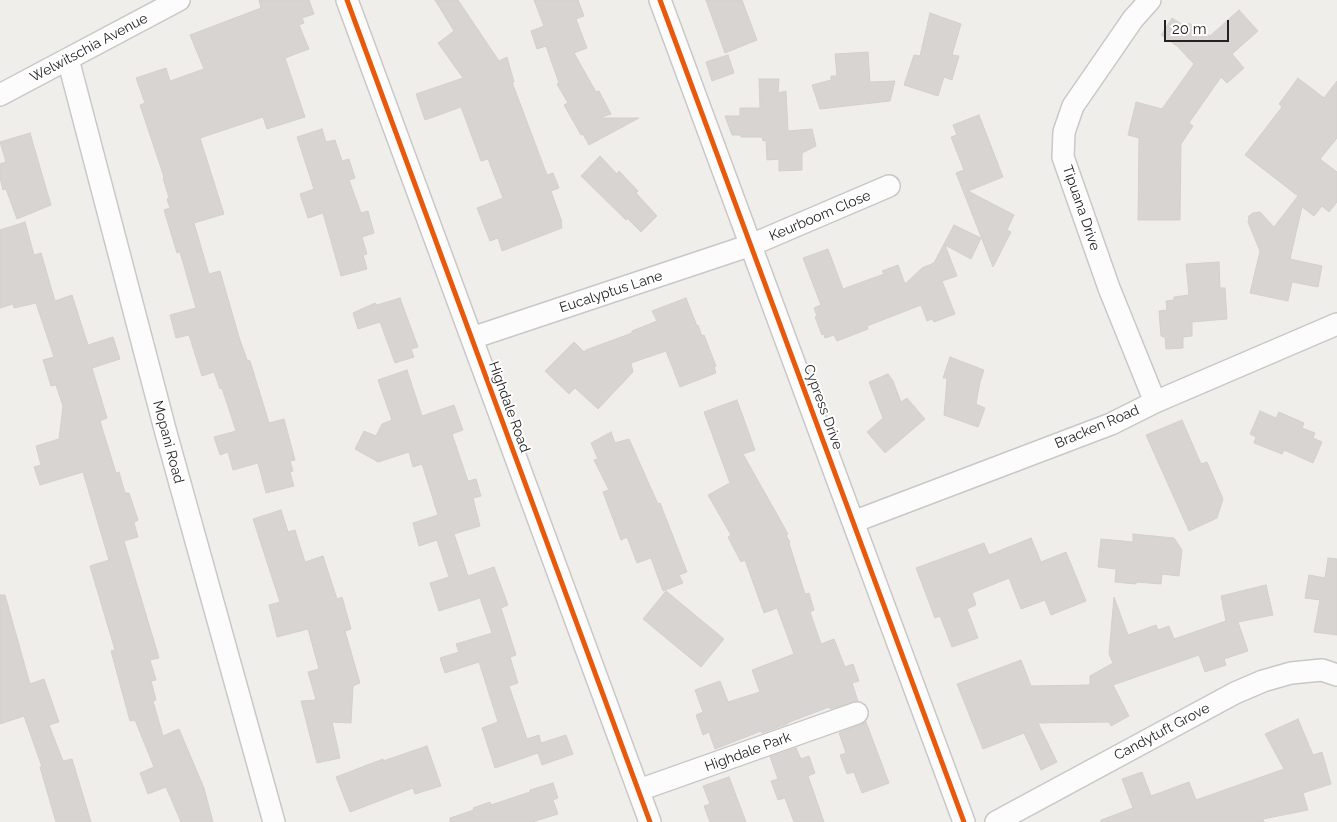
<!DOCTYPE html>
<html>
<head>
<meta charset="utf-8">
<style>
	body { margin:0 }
	#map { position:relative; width:1337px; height:822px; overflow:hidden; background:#f0eeeb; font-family:Raleway,sans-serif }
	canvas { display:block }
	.scale { position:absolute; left:1164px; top:20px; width:65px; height:22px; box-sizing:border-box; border:2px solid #222; border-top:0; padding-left:6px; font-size:15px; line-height:18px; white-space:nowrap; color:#222; -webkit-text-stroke:4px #fff; paint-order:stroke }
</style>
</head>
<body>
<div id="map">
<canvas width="1337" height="822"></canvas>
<div class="scale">20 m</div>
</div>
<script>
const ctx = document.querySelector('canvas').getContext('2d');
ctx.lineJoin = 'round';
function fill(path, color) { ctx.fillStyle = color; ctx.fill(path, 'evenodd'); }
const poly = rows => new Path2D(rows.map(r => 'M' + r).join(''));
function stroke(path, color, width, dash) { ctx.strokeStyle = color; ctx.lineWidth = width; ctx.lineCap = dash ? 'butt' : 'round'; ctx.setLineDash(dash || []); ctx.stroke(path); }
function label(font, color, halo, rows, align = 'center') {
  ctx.font = font + ' Raleway,sans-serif'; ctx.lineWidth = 4; ctx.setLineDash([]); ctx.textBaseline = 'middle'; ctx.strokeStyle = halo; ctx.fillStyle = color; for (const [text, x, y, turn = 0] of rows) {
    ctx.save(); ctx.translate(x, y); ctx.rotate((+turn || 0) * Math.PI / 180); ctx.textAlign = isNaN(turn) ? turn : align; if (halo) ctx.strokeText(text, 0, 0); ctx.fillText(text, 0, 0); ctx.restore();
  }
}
const building = poly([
	[259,0,309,0,314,14,302,18,304,23,299,25,309,49,285,58,305,117,267,129,263,117,200,138,224,214,194,223,209,274,220,271,239,337,247,360,250,361,269,423,284,419,295,460,290,461,293,471,290,472,294,486,266,493,258,463,233,470,228,452,220,455,214,437,236,431,222,388,220,389,214,372,202,376,189,335,176,338,170,315,196,308,180,252,177,253,164,210,170,208,167,199,169,198,163,178,164,177,140,105,145,103,136,78,166,68,170,81,204,69,190,35,261,8,259,0],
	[435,0,458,0,499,61,507,57,514,82,512,82,547,175,553,173,559,188,551,191,562,222,561,222,562,228,502,251,498,238,490,241,477,208,503,198,488,159,481,161,461,107,425,120,416,94,463,78,438,43,454,31,435,0],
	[534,0,578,0,584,16,576,19,587,48,574,53,596,92,599,91,611,114,599,118,639,118,589,145,583,134,581,135,564,105,568,103,557,84,559,83,546,46,537,49,531,31,544,26,534,0],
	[706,0,742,0,757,40,725,53,706,0],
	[1239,10,1258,31,1232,54,1244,68,1227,83,1221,77,1189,123,1193,126,1181,144,1180,220,1138,220,1139,138,1128,135,1136,102,1162,109,1194,64,1177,46,1161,35,1172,18,1186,27,1189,23,1210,36,1239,10],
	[930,13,961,24,952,55,959,56,952,80,944,77,938,96,904,85,914,55,920,56,930,13],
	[868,52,870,82,895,81,890,101,820,109,812,85,831,80,831,76,837,76,835,54,868,52],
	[728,55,734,73,712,81,706,62,728,55],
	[1298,78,1324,98,1337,81,1337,138,1320,159,1337,172,1337,202,1329,212,1322,206,1314,216,1302,207,1290,259,1322,266,1318,287,1292,282,1288,301,1250,293,1260,251,1248,222,1249,216,1253,213,1260,212,1274,227,1298,196,1245,155,1282,107,1279,104,1298,78],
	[759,79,779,79,778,93,786,91,788,131,812,129,816,146,802,153,802,170,779,171,779,159,767,160,766,140,763,141,762,137,741,137,741,135,732,135,725,116,740,116,740,108,760,108,759,79],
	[979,115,1003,177,968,191,1014,215,1007,230,1011,232,993,267,956,173,964,170,951,137,957,135,953,125,979,115],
	[322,129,326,142,335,140,342,161,349,159,355,178,349,180,361,213,368,211,374,233,362,237,367,254,363,255,367,269,341,276,323,213,308,218,300,194,314,189,297,137,322,129],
	[30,133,51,205,17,219,6,189,3,190,0,178,0,164,6,162,0,142,30,133],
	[600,156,617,174,619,171,638,191,636,193,657,216,641,232,627,218,626,220,581,176,600,156],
	[25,222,34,255,41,253,55,301,72,295,88,345,113,337,120,359,92,368,107,418,100,421,116,473,119,472,125,493,129,493,138,520,134,523,138,537,124,541,159,658,150,660,156,680,151,681,156,700,153,701,163,736,179,729,204,788,213,822,181,822,166,787,148,794,140,773,154,767,135,720,130,721,111,651,115,650,90,566,109,560,83,472,40,485,34,467,41,465,36,446,59,439,63,406,56,385,51,386,43,360,54,357,36,303,14,308,13,304,0,308,0,230,25,222],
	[954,225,981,238,971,259,945,245,957,276,942,281,955,314,934,322,932,319,927,321,921,305,867,326,868,329,837,341,834,335,825,338,824,334,822,335,815,317,817,316,814,308,821,305,803,258,828,249,843,289,884,274,882,271,898,265,905,284,922,268,934,263,954,225],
	[1219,262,1220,288,1225,288,1227,319,1192,322,1192,336,1183,337,1183,348,1166,349,1165,337,1161,336,1159,311,1167,310,1166,301,1174,300,1174,297,1189,295,1186,264,1219,262],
	[400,298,418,347,411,349,414,357,395,363,380,322,358,329,353,313,375,303,377,305,400,298],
	[686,298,697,326,698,325,702,336,704,335,716,366,714,367,716,373,680,387,666,351,631,363,633,372,598,409,575,388,569,394,545,371,574,342,584,352,586,350,632,333,632,331,657,321,652,311,686,298],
	[950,357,984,370,980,382,976,404,985,408,978,427,944,415,947,378,943,378,950,357],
	[407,370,422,416,454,405,463,430,452,434,468,481,476,479,481,496,473,498,480,526,454,534,468,576,494,567,508,605,501,608,516,655,510,657,518,683,509,686,527,739,539,735,541,743,566,735,573,754,542,765,538,753,495,768,482,728,498,722,479,662,445,673,440,658,459,652,456,644,492,633,480,598,439,611,430,583,449,577,437,540,419,546,413,523,438,515,422,464,413,467,409,452,378,462,355,449,364,431,376,436,382,424,392,420,378,380,407,370],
	[888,374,893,381,901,402,907,398,925,419,885,453,867,432,883,418,869,382,888,374],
	[737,400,755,450,743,454,788,534,786,535,790,542,789,543,805,594,809,593,814,610,810,612,821,644,834,639,845,667,853,664,859,681,852,683,858,701,830,709,829,707,787,723,787,724,762,733,761,731,715,749,709,732,703,735,696,715,703,712,695,690,720,681,728,702,760,692,752,670,794,654,777,608,764,613,745,560,741,562,728,537,731,535,708,495,730,483,704,412,737,400],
	[1260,411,1276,418,1279,412,1304,423,1302,428,1315,433,1313,438,1322,442,1313,463,1284,450,1282,454,1254,443,1256,437,1250,434,1260,411],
	[1182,420,1201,464,1207,462,1223,499,1217,518,1189,531,1146,435,1182,420],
	[611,432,615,443,629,439,658,504,660,503,687,572,679,575,683,583,663,591,651,558,637,563,627,537,621,540,603,492,609,490,594,460,598,459,591,443,611,432],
	[281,510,288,532,295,530,305,562,323,556,337,599,342,597,351,629,345,631,360,683,353,686,351,723,332,722,340,758,317,763,301,701,316,700,308,672,319,669,308,629,277,637,269,605,280,602,253,519,281,510],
	[1133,534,1174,538,1182,550,1179,576,1162,574,1161,584,1136,582,1136,584,1115,582,1116,569,1098,567,1101,539,1133,542,1133,534],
	[1031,538,1041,562,1066,552,1086,601,1051,615,1045,600,1021,609,1009,578,972,593,976,605,967,609,978,638,952,647,940,616,935,618,916,568,984,543,989,555,1031,538],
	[1328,558,1337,559,1337,635,1314,632,1320,600,1305,598,1309,575,1325,578,1328,558],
	[1266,585,1273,615,1238,622,1248,651,1224,659,1226,665,1205,672,1199,655,1113,685,1129,716,1111,726,1109,722,1038,723,1057,762,1041,770,1024,733,983,749,957,684,1021,660,1031,686,1090,685,1090,676,1113,663,1109,654,1114,597,1128,635,1156,625,1158,630,1169,626,1174,639,1226,621,1221,596,1266,585],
	[666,591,724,639,701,667,643,619,666,591],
	[0,595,5,595,30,684,44,679,59,722,49,725,63,761,72,759,91,822,56,822,40,767,42,767,24,716,0,724,0,595],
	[1298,719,1313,755,1322,752,1331,784,1303,793,1308,810,1263,819,1264,822,1101,822,1101,820,1133,808,1122,779,1142,772,1151,796,1189,782,1196,800,1284,769,1265,734,1298,719],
	[866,722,889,783,862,793,854,772,847,774,840,755,846,753,839,733,866,722],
	[427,746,441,786,415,794,413,788,350,812,336,777,383,759,383,761,427,746],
	[796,748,801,759,809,756,815,773,808,776,824,822,794,822,785,798,778,800,771,781,778,779,770,757,796,748],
	[729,777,746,822,710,822,704,806,710,804,703,786,729,777],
	[553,783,558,798,553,800,558,814,532,822,450,822,450,818,474,810,473,808,490,802,491,805,530,792,530,790,553,783]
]);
const street = poly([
	[347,0,650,822],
	[660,0,964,822],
	[1150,0,1133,19,1073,106,1064,132,1063,157,1109,288,1155,402],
	[68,59,166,433,274,822],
	[0,95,179,0],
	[472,338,751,245,889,186],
	[853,522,1111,424,1155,402,1337,324],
	[639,790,857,713],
	[996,822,1235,693,1263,681,1291,673,1322,670,1337,675]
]);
const cycleway = poly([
	[347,0,650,822],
	[660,0,964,822]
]);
const streetNames = [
	["Welwitschia Avenue",89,48,-28],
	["Tipuana Drive",1081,208,71],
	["Keurboom Close",820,216,-23],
	["Eucalyptus Lane",611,292,-18],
	["Highdale Road",509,407,70],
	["Cypress Drive",823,407,70],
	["Bracken Road",1097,427,-23],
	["Mopani Road",168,442,75],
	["Candytuft Grove",1162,732,-28],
	["Highdale Park",748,752,-20]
];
fill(building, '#d7d4d2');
stroke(building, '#d3d0cc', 1);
stroke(street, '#c9c8c7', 24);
stroke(street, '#fdfcfc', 21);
stroke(cycleway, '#e8590c', 5);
label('14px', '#222', '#fff', streetNames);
</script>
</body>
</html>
